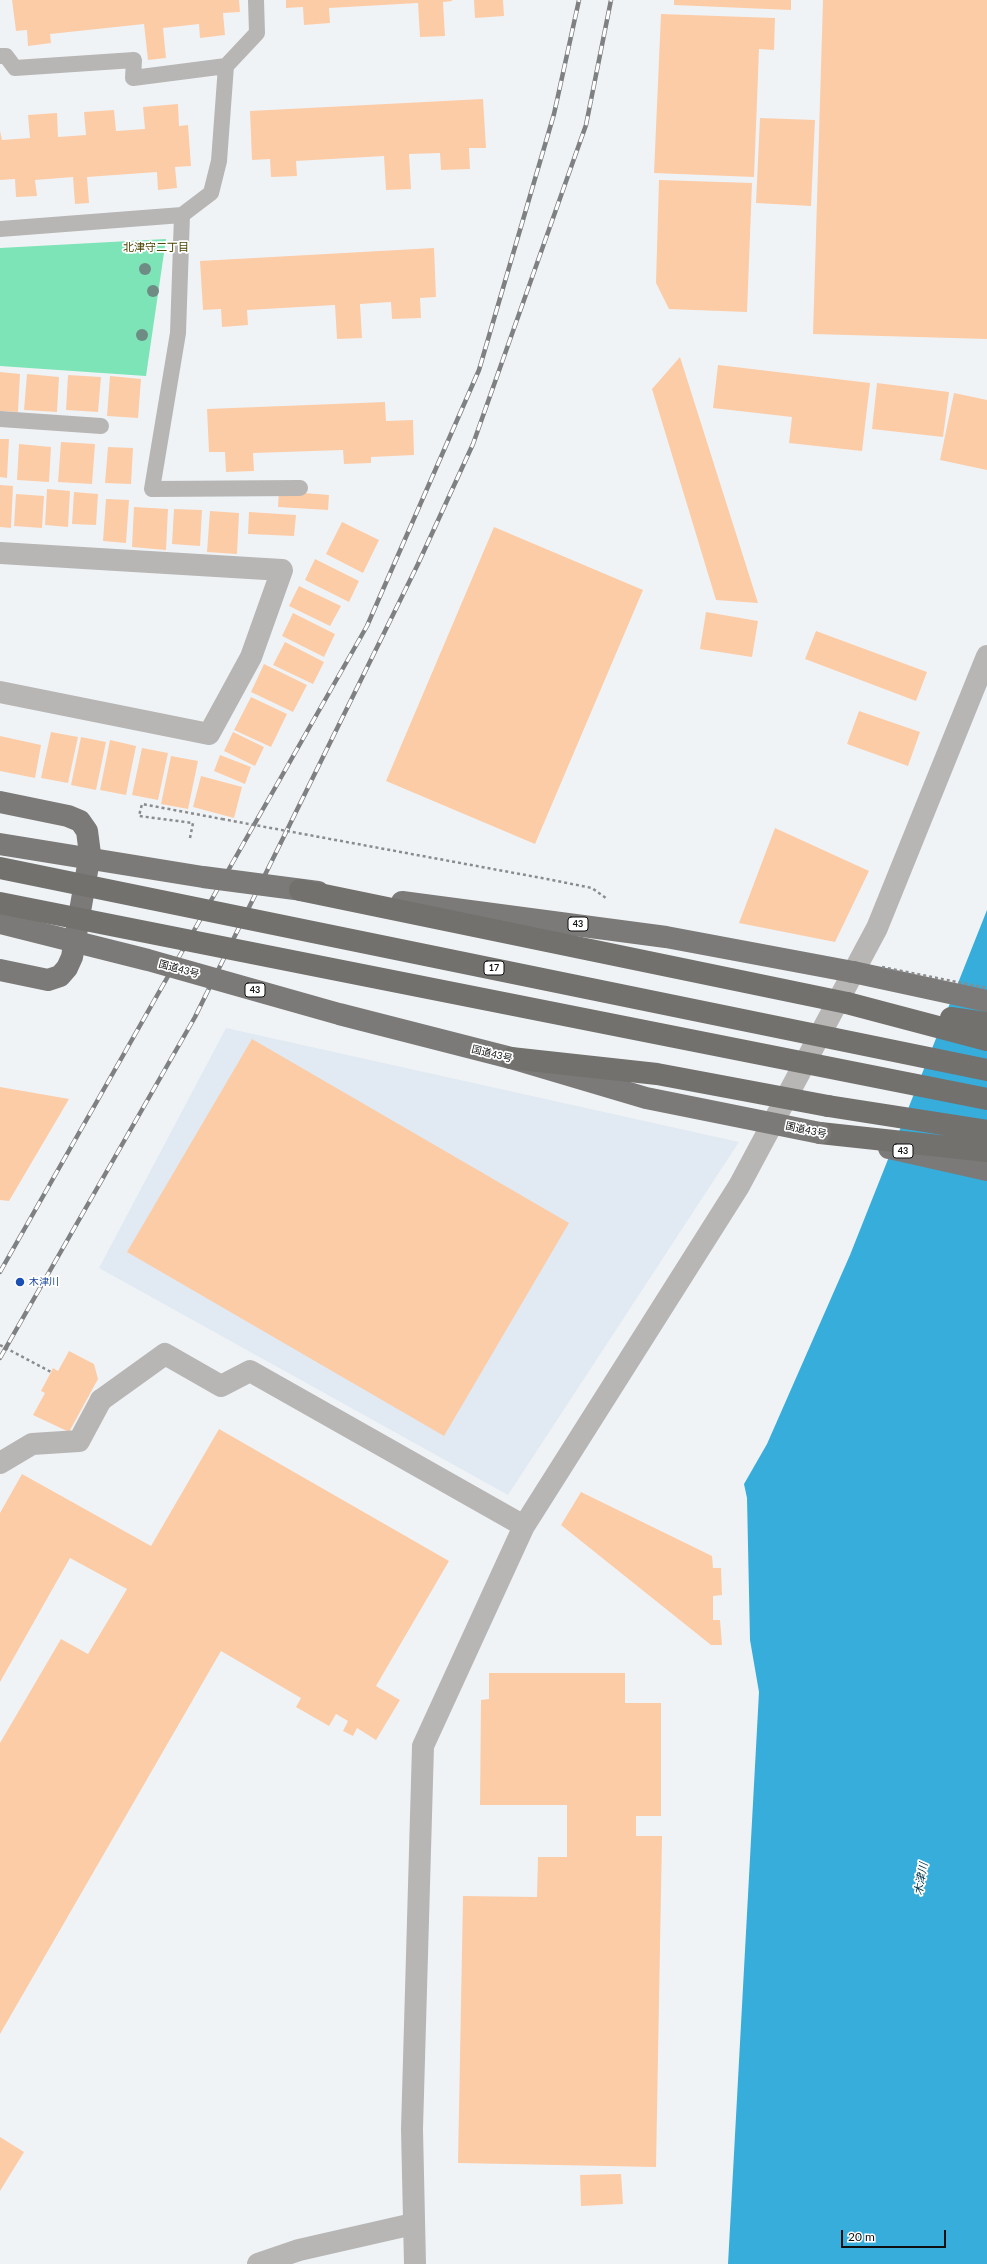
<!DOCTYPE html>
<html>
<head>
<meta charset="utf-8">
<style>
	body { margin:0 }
	#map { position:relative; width:987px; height:2264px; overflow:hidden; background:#f0f3f6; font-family:Lato,sans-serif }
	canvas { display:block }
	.scale { position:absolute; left:841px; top:2230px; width:105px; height:18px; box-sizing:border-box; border:2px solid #0e0f10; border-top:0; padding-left:5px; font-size:12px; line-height:14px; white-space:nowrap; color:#0e0f10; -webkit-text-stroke:3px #fff; paint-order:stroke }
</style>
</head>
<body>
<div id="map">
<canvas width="987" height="2264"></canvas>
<div class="scale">20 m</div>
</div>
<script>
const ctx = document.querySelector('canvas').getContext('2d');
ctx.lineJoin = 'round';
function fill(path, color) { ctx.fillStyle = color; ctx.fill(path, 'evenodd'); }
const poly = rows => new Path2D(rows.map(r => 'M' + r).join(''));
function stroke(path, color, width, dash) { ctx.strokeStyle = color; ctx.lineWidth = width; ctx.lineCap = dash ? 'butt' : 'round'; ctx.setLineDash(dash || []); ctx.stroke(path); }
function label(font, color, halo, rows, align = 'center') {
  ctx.font = font + ' Lato,"Noto Sans JP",sans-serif'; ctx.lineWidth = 3.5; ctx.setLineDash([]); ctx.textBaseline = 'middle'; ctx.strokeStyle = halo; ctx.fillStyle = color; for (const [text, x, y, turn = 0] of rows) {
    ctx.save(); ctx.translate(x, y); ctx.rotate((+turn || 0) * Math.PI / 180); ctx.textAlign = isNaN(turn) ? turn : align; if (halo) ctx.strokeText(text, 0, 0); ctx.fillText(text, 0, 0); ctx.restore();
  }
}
const built = poly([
	[226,1028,739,1142,508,1495,99,1268]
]);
const green = poly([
	[166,239,146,376,0,366,0,248]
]);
const water = poly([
	[987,910,987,2264,728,2264,759,1692,750,1640,747,1498,744,1484,767,1444,850,1255]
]);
const building = poly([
	[12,0,239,0,240,12,223,13,225,35,200,38,199,24,163,28,166,58,148,60,144,24,50,34,51,43,28,46,27,30,16,31],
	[286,0,452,0,452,1,443,2,445,36,420,37,418,3,329,8,330,23,304,25,303,7,286,8],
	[474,0,503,0,504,16,475,18],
	[674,0,791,0,791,10,674,5],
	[823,0,987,0,987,339,813,334],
	[661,14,775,18,774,50,759,49,754,177,654,173],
	[483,99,486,148,469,148,470,169,441,170,440,153,409,154,411,189,386,190,384,156,296,161,297,176,271,177,270,159,252,160,250,111],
	[178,104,179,126,188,125,191,166,175,167,177,188,158,190,157,172,87,177,89,203,75,204,73,177,35,180,37,196,16,197,15,179,0,180,0,131,2,140,30,138,28,115,57,113,58,137,86,135,84,112,114,110,116,131,145,129,143,107],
	[760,118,815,120,811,206,756,203],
	[659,180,752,183,747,312,669,309,656,283],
	[434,248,436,297,420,298,421,318,392,319,391,302,360,304,362,338,337,339,335,305,247,310,248,325,222,327,221,309,203,310,200,261],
	[680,357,758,603,716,600,652,389],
	[718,365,870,383,862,451,789,443,792,417,713,408],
	[0,372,20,374,18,412,0,411],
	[27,374,59,377,57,412,24,410],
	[68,375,101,377,98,412,66,410],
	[110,376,141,379,138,418,107,416],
	[877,383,949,392,943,437,872,429],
	[954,393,987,400,987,470,940,460],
	[385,402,386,421,413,420,414,455,371,457,371,463,344,464,343,450,253,453,254,471,226,472,225,452,209,452,207,409],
	[0,439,9,439,7,478,0,477],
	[61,442,95,444,92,484,58,482],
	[19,444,51,447,49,482,17,480],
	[108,447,133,448,131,484,105,483],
	[0,485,13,486,11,528,0,527],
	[47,489,70,491,68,527,45,525],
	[279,491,329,495,328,510,278,507],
	[74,492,98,494,96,525,72,524],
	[16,494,44,496,42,528,14,526],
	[106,499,129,500,126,543,103,541],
	[134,507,168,509,166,550,132,547],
	[174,509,202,510,200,546,172,544],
	[210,511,239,513,237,554,207,552],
	[249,512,296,515,294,536,248,534],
	[342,522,379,540,363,573,326,554],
	[494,527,643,590,535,844,386,781],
	[315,559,359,581,349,602,305,580],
	[299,586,341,606,330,626,289,606],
	[706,612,758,621,752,657,700,649],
	[293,613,335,634,324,657,282,636],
	[816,631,927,672,916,701,805,659],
	[285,642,324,662,313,684,273,665],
	[264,664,307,685,293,712,251,692],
	[251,697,287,714,271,747,234,730],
	[859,711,920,732,908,766,847,744],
	[51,732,78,737,68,783,41,778],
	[233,732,264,747,255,766,224,751],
	[0,736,41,745,35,778,0,771],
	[81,737,106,742,96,790,71,785],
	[110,740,136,746,126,795,100,790],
	[142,748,168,753,158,800,132,795],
	[220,755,251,767,245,784,214,771],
	[171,756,198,761,188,809,161,804],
	[201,776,242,787,234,818,193,807],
	[775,828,869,871,835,942,739,923],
	[252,1039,569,1223,444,1436,127,1252],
	[0,1087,69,1099,9,1201,0,1200],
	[69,1351,94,1364,98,1379,69,1432,33,1415,45,1393,41,1391,51,1372,53,1368,58,1371],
	[219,1429,449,1561,376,1686,400,1700,376,1740,357,1728,353,1736,343,1731,348,1721,336,1714,329,1726,296,1707,301,1698,221,1651,0,2034,0,1743,61,1639,88,1654,127,1589,70,1558,0,1682,0,1513,22,1474,151,1546],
	[581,1492,712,1556,713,1568,721,1568,722,1595,713,1596,713,1620,720,1620,722,1645,711,1645,561,1525],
	[489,1673,625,1673,625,1703,661,1703,661,1816,636,1816,636,1836,662,1836,656,2167,458,2163,463,1896,537,1897,538,1857,567,1857,567,1805,480,1805,481,1700,489,1699],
	[0,2137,24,2152,0,2191],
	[621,2174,623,2204,581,2206,580,2175]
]);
const path = poly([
	[190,838,193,823,139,816,142,804,222,819],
	[0,1345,51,1372]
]);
const service = poly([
	[256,0,257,33,226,66,219,161,211,193,182,215,178,333,152,489,300,488],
	[0,56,6,56,15,68,134,60,133,78,226,66],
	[0,229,182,215],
	[0,419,101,426]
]);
const pedestrian = poly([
	[0,1463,32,1444,79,1441,101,1400]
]);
const minor = poly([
	[0,553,282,570,251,657,209,734,0,692],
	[101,1400,165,1354,221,1386,250,1371,524,1526],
	[258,2264,299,2250,413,2224],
	[415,2264,412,2129,423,1746,524,1526,739,1186,877,928,987,656]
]);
const trunk = poly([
	[0,802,68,816,80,821,87,831,90,854,72,957,67,968,60,976,48,980,0,970],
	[853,972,987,1001],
	[889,1148,987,1170]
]);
const motorway = poly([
	[847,1003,987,1040],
	[951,1018,987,1023],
	[828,1106,987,1131],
	[820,1133,987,1151]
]);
const rail = poly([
	[0,1272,367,626,479,370,554,114,579,0],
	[0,1358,195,1017,418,564,473,444,586,125,611,0]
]);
const pathBridge = poly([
	[222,819,547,879,592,888,606,898],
	[882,967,987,988]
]);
const trunkBridge = poly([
	[0,844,203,877,318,892],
	[402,902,666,937,853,972],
	[0,923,148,960,339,1014,511,1058,646,1098,820,1133]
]);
const motorwayBridge = poly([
	[0,868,987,1070],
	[300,890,847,1003],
	[0,903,987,1099],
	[511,1058,657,1074,828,1106]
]);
const trees = [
	[145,269],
	[153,291],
	[142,335]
];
const markers = [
	[20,1282,5,"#1a4fb4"]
];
const shields = [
	[578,924,20],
	[494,968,20],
	[255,990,20],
	[903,1151,20]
];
const shieldNames = [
	["43",578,924],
	["17",494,968],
	["43",255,990],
	["43",903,1151]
];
const streetNames = [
	["国道43号",179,969,15],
	["国道43号",492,1054,14],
	["国道43号",806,1130,12]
];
const transitNames = [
	["木津川",29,1282]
];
const neighbourhoodNames = [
	["北津守二丁目",156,247]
];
const waterNames = [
	["木津川",921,1879,-80]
];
fill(built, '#e1eaf3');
fill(green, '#7de4b7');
fill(water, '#37addc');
fill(building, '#fccca7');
stroke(path, '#898b8d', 2.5, [3, 3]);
stroke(service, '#b7b6b5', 16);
stroke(pedestrian, '#b7b6b5', 22);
stroke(minor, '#b7b6b5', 22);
stroke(trunk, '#7c7a78', 22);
stroke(motorway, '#73716e', 22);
stroke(rail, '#7e8082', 4.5);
stroke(rail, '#fff', 3, [9]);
stroke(pathBridge, '#898b8d', 2.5, [3, 3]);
stroke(trunkBridge, '#7c7a78', 22);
stroke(motorwayBridge, '#73716e', 22);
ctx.fillStyle = '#6e8c84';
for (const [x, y] of trees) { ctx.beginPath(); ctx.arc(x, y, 6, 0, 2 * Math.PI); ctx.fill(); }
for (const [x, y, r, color] of markers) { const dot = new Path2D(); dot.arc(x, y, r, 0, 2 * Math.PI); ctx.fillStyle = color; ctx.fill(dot); stroke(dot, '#fff', 1.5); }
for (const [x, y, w] of shields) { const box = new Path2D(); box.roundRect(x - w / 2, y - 7, w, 14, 3); ctx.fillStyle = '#fff'; ctx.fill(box); stroke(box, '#0e0f10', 1); }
label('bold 9px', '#0e0f10', null, shieldNames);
label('10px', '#0e0f10', '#fff', streetNames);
label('10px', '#164399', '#fff', transitNames, 'left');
label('11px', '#484503', '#fff', neighbourhoodNames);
label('italic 11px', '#013549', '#fff', waterNames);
</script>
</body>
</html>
